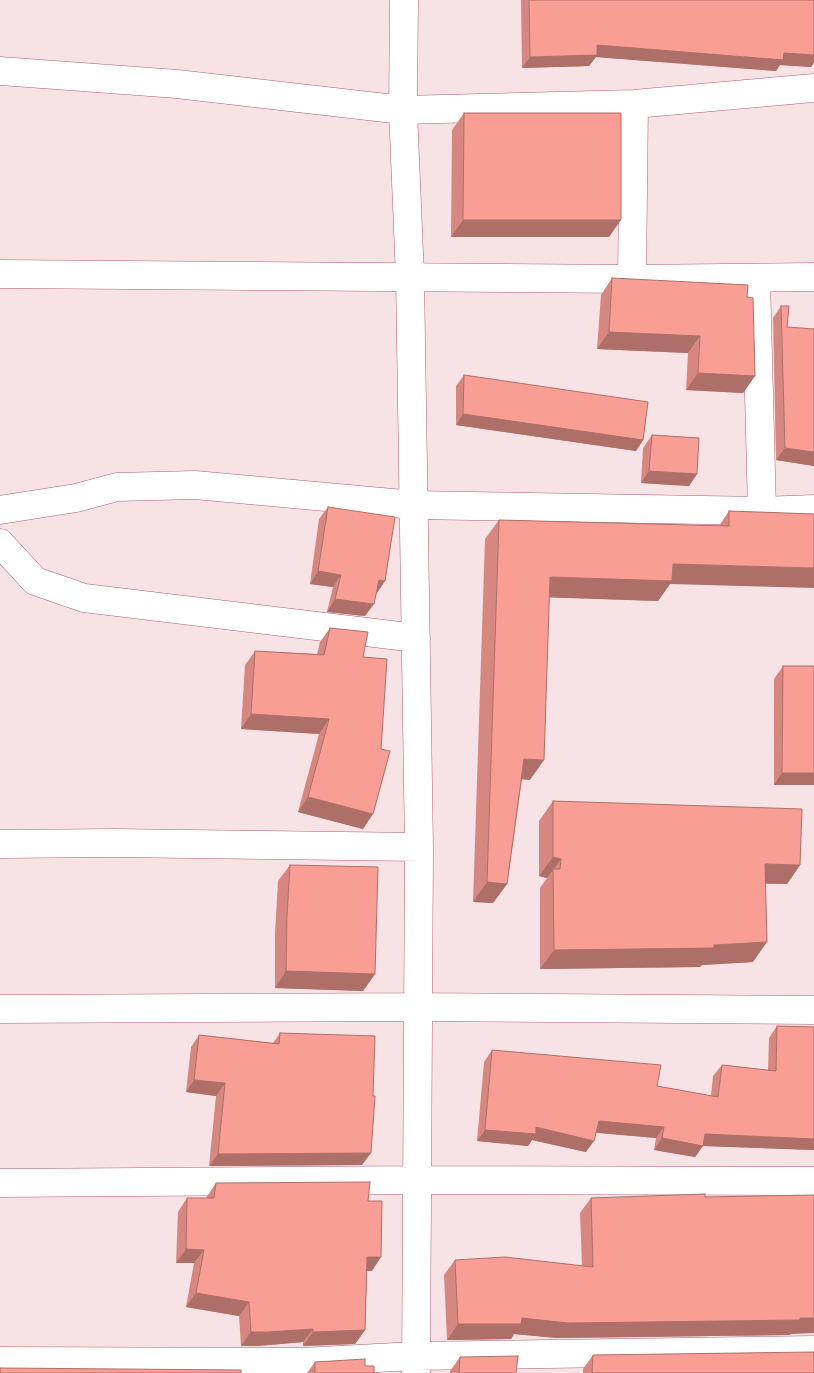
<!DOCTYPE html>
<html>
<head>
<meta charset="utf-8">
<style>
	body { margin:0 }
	canvas { display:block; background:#f7e3e6 }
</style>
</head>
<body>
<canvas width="814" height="1373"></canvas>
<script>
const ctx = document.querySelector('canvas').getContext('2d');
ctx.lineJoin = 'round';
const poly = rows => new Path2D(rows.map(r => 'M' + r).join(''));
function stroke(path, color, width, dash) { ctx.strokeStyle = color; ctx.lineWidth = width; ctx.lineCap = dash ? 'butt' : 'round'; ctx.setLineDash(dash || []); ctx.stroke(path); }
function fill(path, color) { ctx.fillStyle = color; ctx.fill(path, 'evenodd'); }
const street = poly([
	[404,0,403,110,410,277,419,847,416,1373],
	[0,71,177,84,403,110,634,104,814,88],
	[756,278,762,511],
	[632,279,634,104],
	[0,510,76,498,117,487,195,485,414,505,762,511,814,509],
	[0,543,35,581,84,598,416,638],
	[0,844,114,843,419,847],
	[0,1009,417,1007,814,1010],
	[0,1183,417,1180,814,1181],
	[0,1361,302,1362,415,1356,814,1350]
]);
const secondary = poly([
	[0,274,632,279,814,277]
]);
const wall = poly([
	[521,0,814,0,814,62,811,67,780,65,776,71,596,57,589,66,522,68],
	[464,113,609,237,451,237,452,130],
	[612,278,747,297,755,376,743,393,686,390,688,353,597,349,601,295],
	[781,306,787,327,814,466,776,460,773,318],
	[464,375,643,440,636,451,456,425,456,386],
	[652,435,697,474,689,486,641,483,643,448],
	[328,507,377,593,365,616,327,612,333,587,310,584,319,519],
	[729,511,814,514,670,584,658,601,549,597,530,780,522,779,507,884,493,903,473,902,485,539,499,520,719,526],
	[330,628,363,657,363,829,298,812,319,734,241,729,245,665,255,651,317,654,320,642],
	[783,666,814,785,774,785,774,679],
	[553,801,800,865,787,884,765,884,753,962,702,965,700,967,540,969,540,888,547,878,539,876,539,821],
	[290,865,375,974,363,991,275,988,275,933,278,881],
	[777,1026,814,1027,814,1150,703,1146,695,1157,654,1150,656,1138,596,1133,586,1152,532,1140,528,1146,477,1141,484,1062,492,1050,657,1086,711,1096,713,1076,722,1065,768,1070,769,1038],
	[280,1033,362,1165,209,1166,216,1096,186,1092,191,1047,199,1035,273,1043],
	[216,1183,368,1201,372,1271,367,1271,365,1330,355,1344,303,1346,303,1342,258,1346,241,1346,239,1316,186,1307,194,1263,176,1263,178,1212,187,1198,206,1198],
	[705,1197,790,1334,790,1335,557,1338,514,1334,511,1339,447,1340,444,1275,455,1260,582,1266,580,1213,591,1198],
	[593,1355,814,1373,583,1373,583,1369],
	[460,1357,516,1373,450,1373,450,1371],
	[315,1362,365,1366,374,1373,307,1373]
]);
const shadedWall = poly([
	[597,45,784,53,814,55,814,62,811,67,780,65,776,71,596,57,589,66,522,68,530,57],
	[463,220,621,220,609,237,451,237],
	[609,332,700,336,688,353,597,349],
	[698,373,755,376,743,393,686,390],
	[463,414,643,440,636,451,456,425],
	[785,448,814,452,814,466,776,460],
	[649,471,697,474,689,486,641,483],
	[673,564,814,568,814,588,670,584,658,601,536,597,550,577],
	[318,571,341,575,333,587,310,584],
	[379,580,385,581,377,593,371,592],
	[335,599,374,604,365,616,327,612],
	[251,714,329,719,319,734,241,729],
	[524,759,544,760,530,780,511,778],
	[782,773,814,773,814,785,774,785],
	[308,797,373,814,363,829,298,812],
	[553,857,561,859,547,878,539,876],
	[765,864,800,865,787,884,751,883],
	[487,882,507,884,493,903,473,902],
	[767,942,753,962,702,965,700,967,540,969,554,950,714,945],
	[286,971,375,974,363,991,275,988],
	[194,1080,225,1083,216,1096,186,1092],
	[599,1121,664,1127,656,1138,591,1132],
	[536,1127,594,1141,586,1152,532,1140,528,1146,477,1141,485,1130],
	[705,1134,814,1138,814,1150,703,1146,695,1157,654,1150,662,1138],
	[371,1153,362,1165,209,1166,218,1154],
	[186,1249,204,1250,194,1263,176,1263],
	[367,1257,381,1257,372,1271,357,1271],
	[196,1293,249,1302,239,1316,186,1307],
	[522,1318,814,1318,814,1333,790,1334,790,1335,557,1338,514,1334,511,1339,447,1340,458,1324],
	[313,1329,303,1342,258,1346,241,1346,251,1332],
	[365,1330,355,1344,303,1346,313,1332]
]);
const building = poly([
	[529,0,814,0,814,55,784,53,783,60,597,45,597,55,530,57,529,0],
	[464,113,621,113,621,220,463,220,464,113],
	[612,278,748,285,747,297,753,298,755,376,698,373,700,336,609,332,612,278],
	[781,306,789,306,787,327,814,329,814,452,785,448,781,306],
	[464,375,648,402,643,440,463,414,464,375],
	[652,435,699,438,697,474,649,471,652,435],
	[328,507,395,517,385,581,379,580,374,604,335,599,341,575,318,571,328,507],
	[729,511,814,514,814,568,673,564,672,581,550,577,544,760,524,759,507,884,487,882,499,520,729,526,729,511],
	[330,628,368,632,363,657,387,659,381,749,390,751,373,814,308,797,329,719,251,714,255,651,324,655,330,628],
	[783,666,814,666,814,773,782,773,783,666],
	[553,801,802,809,800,865,765,864,767,942,714,945,714,948,554,950,553,869,560,869,561,859,553,857,553,801],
	[290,865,378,867,375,974,286,971,287,916,290,865],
	[777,1026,814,1027,814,1139,705,1134,703,1146,662,1138,664,1127,599,1121,594,1141,536,1127,536,1134,485,1130,492,1050,661,1065,657,1086,718,1097,722,1065,776,1071,777,1026],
	[280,1033,375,1036,373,1096,375,1096,371,1153,218,1154,225,1083,194,1080,199,1035,279,1044,280,1033],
	[370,1182,368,1201,382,1201,381,1257,367,1257,365,1330,313,1332,313,1329,268,1332,251,1332,249,1302,196,1293,204,1250,186,1249,187,1198,214,1198,216,1183,370,1182],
	[705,1194,705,1197,814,1195,814,1318,800,1318,800,1320,568,1323,522,1318,521,1324,458,1324,455,1260,505,1257,593,1267,591,1198,705,1194],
	[814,1352,814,1373,592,1373,593,1355,814,1352],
	[518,1356,516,1373,459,1373,460,1357,518,1356],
	[365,1359,365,1366,374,1366,374,1373,315,1373,315,1362,365,1359],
	[0,1368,241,1370,241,1373,0,1373,0,1368]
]);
stroke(street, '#b15d71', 29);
stroke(secondary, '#b15d71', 29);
stroke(street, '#fff', 28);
stroke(secondary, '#fff', 28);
fill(wall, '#d68880');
fill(shadedWall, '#ae6f68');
fill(building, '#f99e95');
stroke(building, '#ae6f68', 1);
</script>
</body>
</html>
